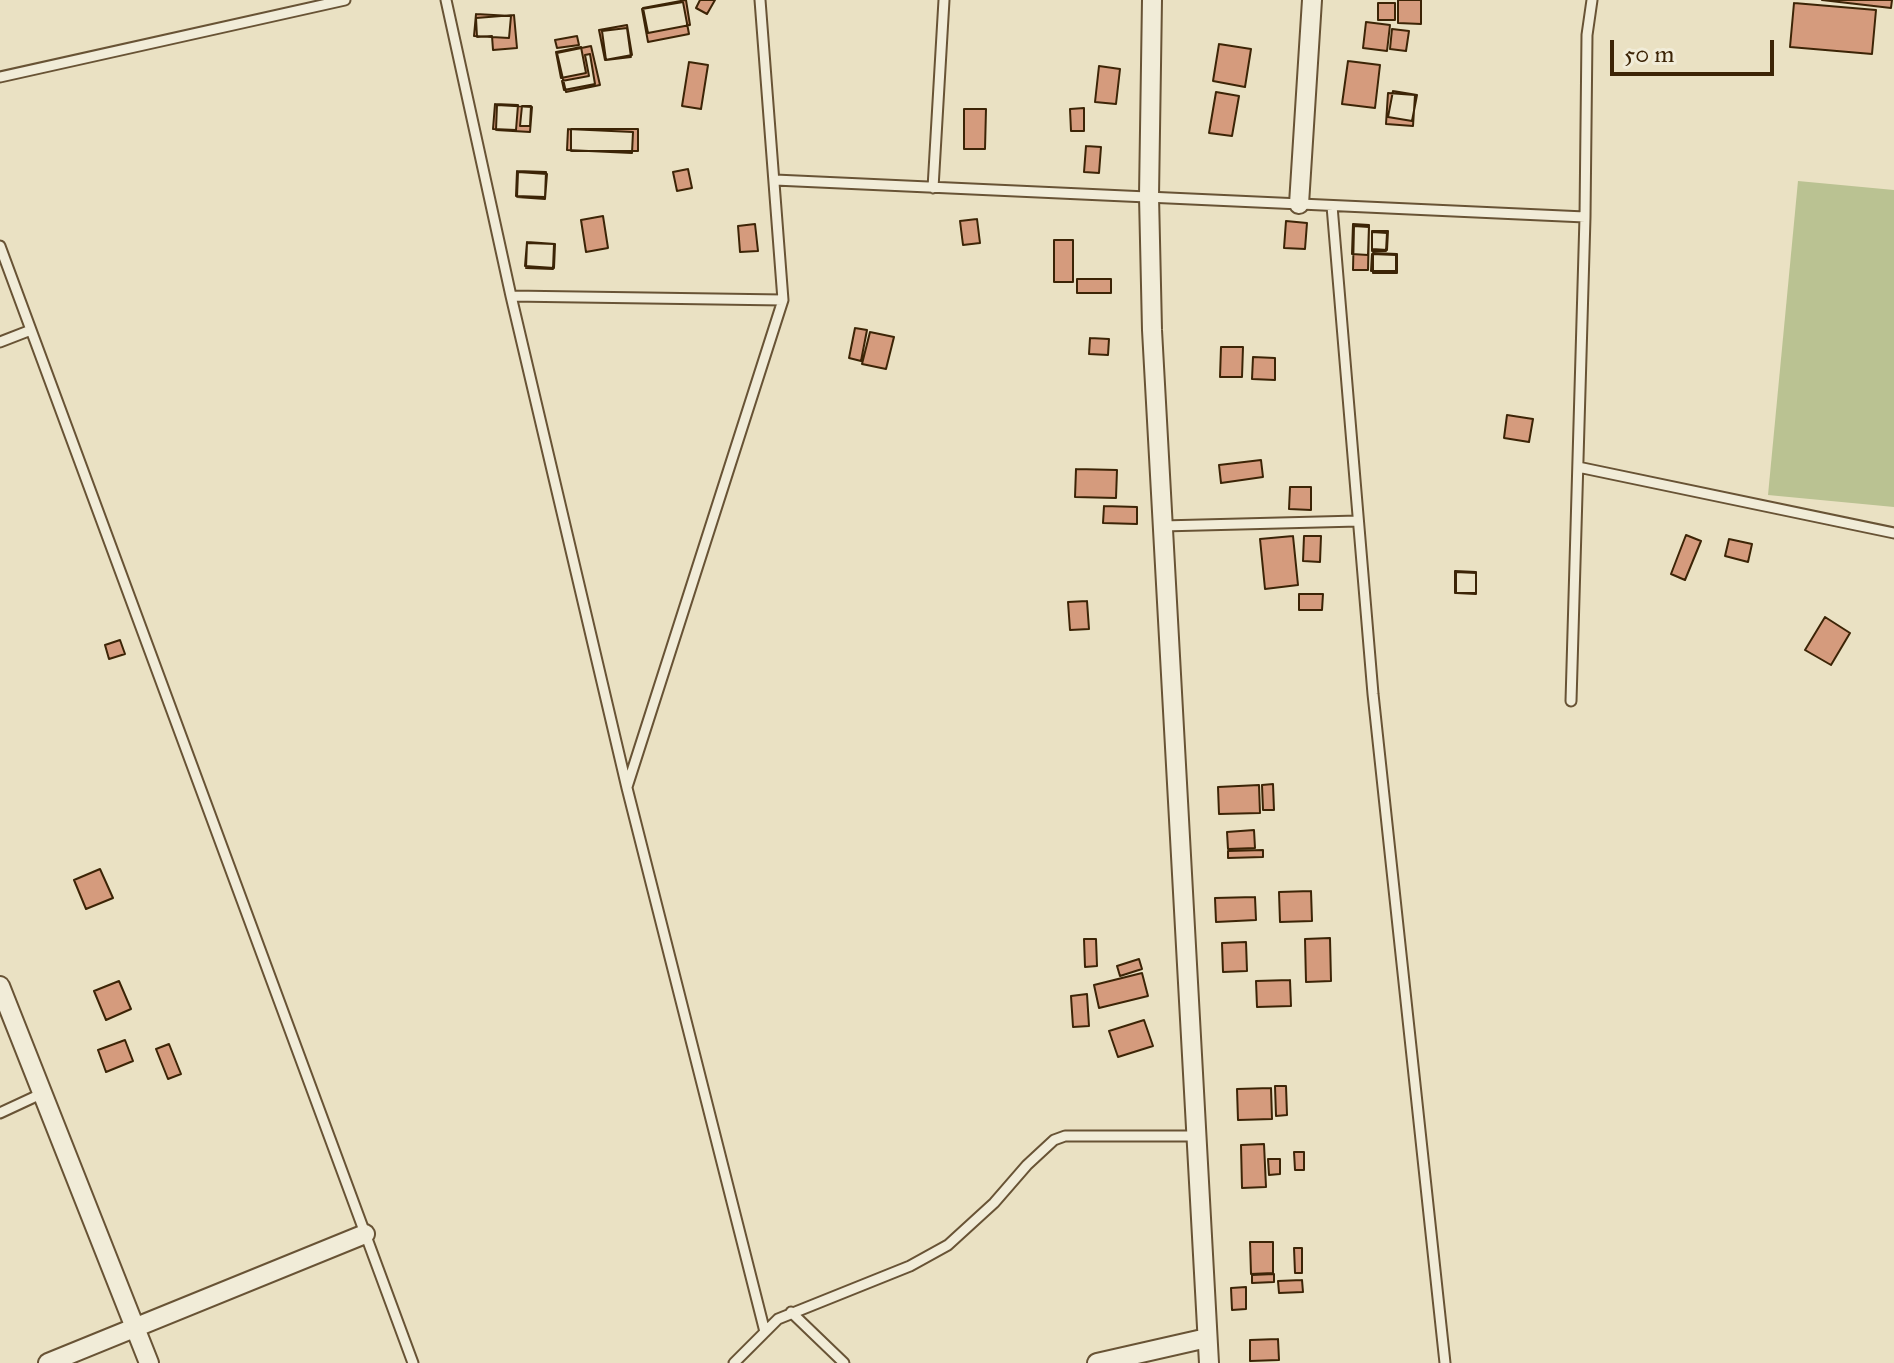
<!DOCTYPE html>
<html>
<head>
<meta charset="utf-8">
<style>
	body { margin:0 }
	#map { position:relative; width:1894px; height:1363px; overflow:hidden; background:#eae1c3; font-family:"IM FELL Great Primer",serif }
	canvas { display:block }
	.scale { position:absolute; left:1610px; top:40px; width:164px; height:36px; box-sizing:border-box; border:4px solid #3c2406; border-top:0; padding-left:10px; font-size:24px; line-height:28px; white-space:nowrap; color:#3c2406; -webkit-text-stroke:6px #f1ecd8; paint-order:stroke }
</style>
</head>
<body>
<div id="map">
<canvas width="1894" height="1363"></canvas>
<div class="scale">50 m</div>
</div>
<script>
const ctx = document.querySelector('canvas').getContext('2d');
ctx.lineJoin = 'round';
function fill(path, color) { ctx.fillStyle = color; ctx.fill(path, 'evenodd'); }
const poly = rows => new Path2D(rows.map(r => 'M' + r).join(''));
function stroke(path, color, width, dash) { ctx.strokeStyle = color; ctx.lineWidth = width; ctx.lineCap = dash ? 'butt' : 'round'; ctx.setLineDash(dash || []); ctx.stroke(path); }
const green = poly([
	[1798,181,1894,190,1894,507,1768,495]
]);
const building = poly([
	[686,0,690,25,648,33,643,8,686,0],
	[700,0,715,0,707,14,696,8,700,0],
	[1398,0,1421,0,1421,24,1398,23,1398,0],
	[1822,0,1892,0,1891,8,1822,0],
	[683,2,689,34,648,42,642,9,683,2],
	[1378,3,1395,3,1395,20,1378,20,1378,3],
	[1794,3,1876,10,1872,54,1790,47,1794,3],
	[476,14,511,16,509,38,474,36,476,14],
	[514,15,517,48,493,50,492,36,477,37,476,18,514,15],
	[1366,22,1390,25,1387,51,1363,48,1366,22],
	[627,25,632,55,605,60,599,30,627,25],
	[627,28,631,57,606,60,602,31,627,28],
	[1392,29,1409,31,1406,51,1390,49,1392,29],
	[577,36,579,45,557,48,555,40,577,36],
	[1219,44,1251,49,1245,87,1213,81,1219,44],
	[591,46,600,85,566,92,557,53,591,46],
	[581,47,586,73,561,78,556,52,581,47],
	[590,54,595,84,564,90,562,81,589,76,585,55,590,54],
	[1348,61,1380,65,1375,108,1342,104,1348,61],
	[689,62,708,65,701,109,682,106,689,62],
	[1099,66,1120,69,1116,104,1095,102,1099,66],
	[1393,91,1417,95,1412,121,1388,117,1393,91],
	[1216,92,1239,96,1232,136,1209,133,1216,92],
	[1388,93,1415,95,1413,126,1386,124,1388,93],
	[495,104,518,105,516,130,493,129,495,104],
	[497,105,532,107,530,132,496,130,497,105],
	[522,106,531,106,530,126,520,126,522,106],
	[1084,108,1084,131,1071,131,1070,109,1084,108],
	[964,109,986,109,985,149,964,149,964,109],
	[568,129,633,132,632,153,567,150,568,129],
	[571,129,638,129,638,151,571,151,571,129],
	[1086,146,1101,147,1099,173,1084,172,1086,146],
	[688,169,692,188,677,191,673,172,688,169],
	[517,171,546,172,545,197,516,196,517,171],
	[518,172,547,174,545,199,517,197,518,172],
	[603,216,608,248,586,252,581,220,603,216],
	[977,219,980,243,963,245,960,221,977,219],
	[1286,221,1307,223,1305,249,1284,248,1286,221],
	[755,224,758,251,740,252,738,226,755,224],
	[1353,224,1369,225,1368,255,1352,254,1353,224],
	[1354,226,1369,227,1368,270,1353,270,1354,226],
	[1372,231,1388,231,1387,250,1372,249,1372,231],
	[1372,232,1387,233,1386,251,1372,251,1372,232],
	[1054,240,1073,240,1073,282,1054,282,1054,240],
	[527,242,555,244,554,268,525,266,527,242],
	[527,243,554,244,553,269,526,268,527,243],
	[1373,253,1397,254,1397,273,1373,273,1373,253],
	[1372,254,1396,255,1396,271,1371,271,1372,254],
	[1077,279,1111,279,1111,293,1077,293,1077,279],
	[855,328,867,330,861,361,849,358,855,328],
	[870,332,894,337,886,369,862,364,870,332],
	[1090,338,1109,339,1108,355,1089,354,1090,338],
	[1221,347,1243,347,1242,377,1220,377,1221,347],
	[1253,357,1275,358,1275,380,1252,379,1253,357],
	[1507,415,1533,419,1529,442,1504,438,1507,415],
	[1261,460,1263,477,1221,483,1219,465,1261,460],
	[1076,469,1117,470,1116,498,1075,497,1076,469],
	[1290,487,1311,487,1311,510,1289,509,1290,487],
	[1104,506,1137,507,1137,524,1103,523,1104,506],
	[1686,535,1701,541,1685,580,1671,574,1686,535],
	[1293,536,1298,585,1265,589,1260,539,1293,536],
	[1304,536,1321,536,1320,562,1303,561,1304,536],
	[1729,539,1752,544,1748,562,1725,556,1729,539],
	[1455,571,1476,572,1476,593,1455,593,1455,571],
	[1456,572,1476,573,1476,594,1456,593,1456,572],
	[1299,594,1323,594,1322,610,1299,610,1299,594],
	[1087,601,1089,629,1070,630,1068,602,1087,601],
	[1825,617,1850,633,1831,665,1805,650,1825,617],
	[120,640,125,654,109,659,105,645,120,640],
	[1273,784,1274,810,1263,810,1262,785,1273,784],
	[1259,785,1260,813,1219,814,1218,787,1259,785],
	[1254,830,1255,848,1228,849,1227,832,1254,830],
	[1263,850,1263,857,1228,858,1228,851,1263,850],
	[100,869,113,898,86,909,74,880,100,869],
	[1311,891,1312,921,1280,922,1279,892,1311,891],
	[1255,897,1256,920,1216,922,1215,898,1255,897],
	[1330,938,1331,981,1306,982,1305,939,1330,938],
	[1084,939,1096,939,1097,966,1085,967,1084,939],
	[1246,942,1247,971,1223,972,1222,943,1246,942],
	[1139,959,1142,969,1120,976,1117,966,1139,959],
	[1142,973,1148,996,1099,1008,1094,985,1142,973],
	[1290,980,1291,1006,1257,1007,1256,981,1290,980],
	[119,981,131,1009,106,1020,94,991,119,981],
	[1087,994,1089,1026,1073,1027,1071,996,1087,994],
	[1144,1020,1153,1046,1118,1057,1109,1031,1144,1020],
	[125,1040,133,1061,106,1072,98,1050,125,1040],
	[169,1044,181,1074,168,1079,156,1049,169,1044],
	[1275,1086,1286,1086,1287,1115,1276,1116,1275,1086],
	[1271,1088,1272,1119,1238,1120,1237,1089,1271,1088],
	[1264,1144,1266,1187,1242,1188,1241,1145,1264,1144],
	[1294,1152,1304,1152,1304,1170,1295,1170,1294,1152],
	[1268,1159,1280,1159,1280,1174,1269,1175,1268,1159],
	[1250,1242,1273,1242,1273,1273,1251,1274,1250,1242],
	[1294,1248,1302,1248,1302,1273,1295,1273,1294,1248],
	[1274,1274,1274,1282,1252,1283,1252,1275,1274,1274],
	[1302,1280,1303,1292,1279,1293,1278,1281,1302,1280],
	[1246,1287,1246,1309,1232,1310,1231,1288,1246,1287],
	[1278,1339,1279,1360,1250,1361,1250,1340,1278,1339]
]);
const lane = poly([
	[446,0,511,296,627,788,765,1332],
	[0,77,345,0],
	[775,180,1585,217],
	[933,188,944,0],
	[1332,206,1373,694,1445,1363],
	[0,246,413,1363],
	[511,296,783,300],
	[0,342,31,330],
	[1578,467,1894,533],
	[1162,526,1358,521],
	[1571,701,1585,217,1587,35,1592,0],
	[627,787,783,300,760,0],
	[0,1113,43,1093],
	[791,1312,844,1363],
	[734,1363,778,1319,910,1266,948,1245,994,1203,1027,1165,1054,1140,1065,1136,1198,1136]
]);
const street = poly([
	[1152,0,1149,196,1152,330,1209,1363],
	[1299,204,1312,0],
	[0,986,149,1363],
	[48,1363,365,1234],
	[1097,1363,1207,1338]
]);
fill(green, '#bac292');
fill(building, '#d59b7d');
stroke(building, '#3c2406', 2);
stroke(lane, '#685335', 13);
stroke(street, '#685335', 22);
stroke(lane, '#f1ecd8', 9);
stroke(street, '#f1ecd8', 18);
</script>
</body>
</html>
